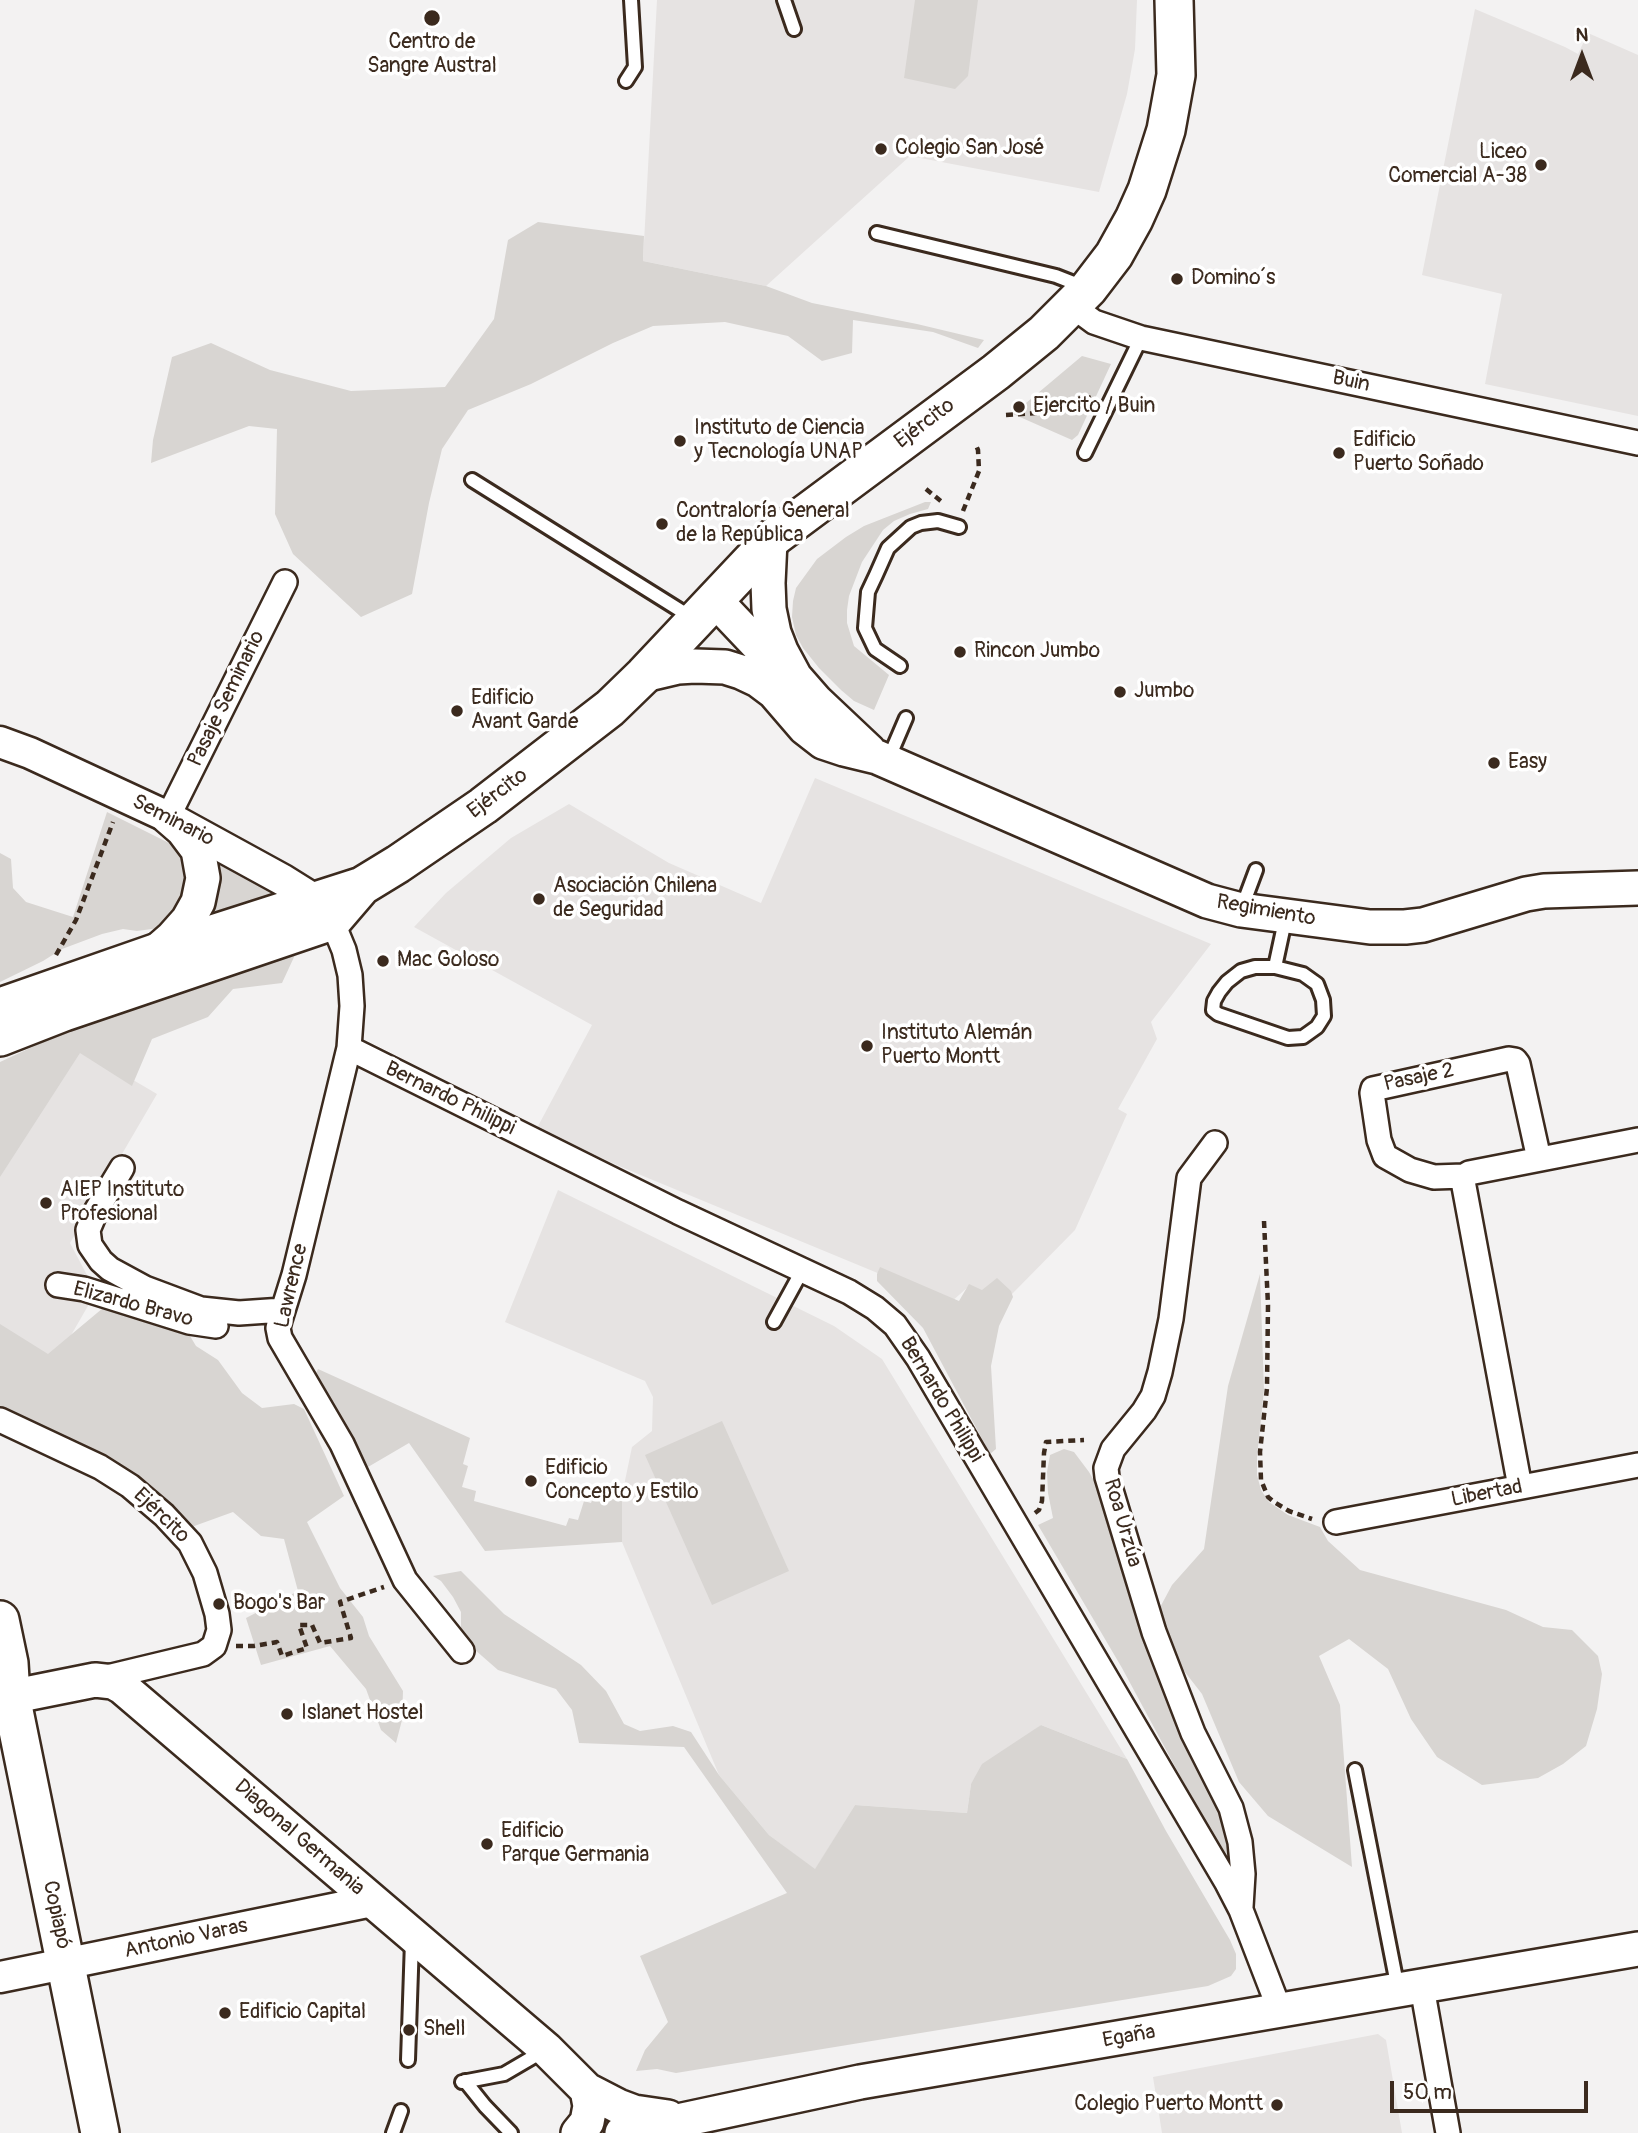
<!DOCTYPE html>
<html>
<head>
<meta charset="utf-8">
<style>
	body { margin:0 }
	#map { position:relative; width:1638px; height:2133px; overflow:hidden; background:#f3f2f2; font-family:Pangolin,sans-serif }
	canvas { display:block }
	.north { position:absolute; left:1547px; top:21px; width:70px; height:70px; -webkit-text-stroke:5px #fff; paint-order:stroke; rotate:0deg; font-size:19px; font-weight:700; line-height:28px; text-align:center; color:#3b2a1e }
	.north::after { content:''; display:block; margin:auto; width:24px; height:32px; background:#3b2a1e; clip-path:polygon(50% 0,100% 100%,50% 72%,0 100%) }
	.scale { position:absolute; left:1390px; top:2081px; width:198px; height:32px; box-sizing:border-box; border:4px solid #3b2a1e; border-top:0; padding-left:9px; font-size:21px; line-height:24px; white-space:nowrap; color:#3b2a1e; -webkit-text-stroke:5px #fff; paint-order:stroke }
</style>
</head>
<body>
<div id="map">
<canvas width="1638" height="2133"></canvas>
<div class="north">N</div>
<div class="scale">50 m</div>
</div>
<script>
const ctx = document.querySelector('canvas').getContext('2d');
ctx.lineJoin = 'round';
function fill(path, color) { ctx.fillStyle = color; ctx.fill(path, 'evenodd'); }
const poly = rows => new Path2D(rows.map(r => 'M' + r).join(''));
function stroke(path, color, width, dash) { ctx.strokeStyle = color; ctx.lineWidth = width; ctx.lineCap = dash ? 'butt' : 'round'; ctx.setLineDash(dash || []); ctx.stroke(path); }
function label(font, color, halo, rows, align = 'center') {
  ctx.font = font + ' Pangolin,sans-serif'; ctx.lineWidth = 7; ctx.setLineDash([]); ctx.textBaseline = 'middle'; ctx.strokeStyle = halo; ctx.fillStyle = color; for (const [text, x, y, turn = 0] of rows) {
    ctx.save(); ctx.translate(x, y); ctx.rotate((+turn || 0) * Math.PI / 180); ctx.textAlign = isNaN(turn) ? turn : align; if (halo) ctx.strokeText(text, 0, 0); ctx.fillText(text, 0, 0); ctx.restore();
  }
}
const built = poly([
	[657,0,1137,0,1135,49,1127,94,1099,192,910,156,766,286,643,261],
	[1475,9,1565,47,1578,54,1588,33,1638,55,1638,416,1485,384,1502,294,1422,275],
	[815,778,1211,944,1151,1022,1157,1039,1118,1109,1127,1114,1075,1230,1012,1294,984,1296,968,1287,950,1303,619,1166,537,1128,592,1025,414,927,446,893,511,838,569,804,669,863,761,903],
	[72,1044,157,1094,70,1243,96,1292,55,1363,0,1330,0,1164],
	[558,1190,834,1326,882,1359,1127,1759,1041,1725,971,1784,967,1813,855,1805,815,1870,769,1835,719,1775,622,1542,622,1495,632,1447,652,1431,653,1397,645,1381,505,1322],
	[1378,2034,1386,2040,1402,2133,1162,2133,1153,2077]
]);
const green = poly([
	[915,0,978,0,968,76,955,89,904,78],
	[538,222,644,236,643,261,766,286,812,303,917,324,984,340,978,348,933,332,853,320,852,353,822,361,788,336,725,322,653,326,613,343,531,384,468,410,442,449,429,503,412,594,361,617,293,554,275,514,277,429,249,426,151,463,153,440,172,357,211,343,270,370,351,391,445,387,494,319,508,240],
	[1082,356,1111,364,1078,435,1072,440,1013,414],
	[925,502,931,502,928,509,910,514,894,521,883,530,862,562,849,596,847,610,847,623,854,646,889,675,874,710,854,701,841,690,819,668,803,648,796,635,792,617,793,601,796,588,817,559,846,537,864,526],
	[107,812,179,848,190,869,183,903,159,928,137,931,123,929,102,934,62,949,43,961,0,982,0,853,11,859,13,888,26,902,73,917],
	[217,857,287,895,208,916,217,867],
	[295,955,282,983,233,989,208,1017,152,1039,132,1086,80,1053,0,1177,0,1062,56,1036],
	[880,1267,959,1301,969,1284,982,1290,997,1278,1011,1291,1013,1297,999,1326,991,1366,996,1449,990,1454,923,1328,877,1281,877,1274],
	[1260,1274,1264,1390,1257,1457,1257,1475,1261,1490,1269,1502,1288,1515,1320,1527,1328,1541,1360,1570,1506,1610,1543,1627,1572,1630,1598,1656,1602,1674,1597,1709,1586,1746,1563,1764,1538,1778,1482,1785,1437,1757,1411,1719,1388,1669,1349,1639,1319,1656,1340,1705,1352,1867,1268,1816,1239,1782,1202,1694,1181,1667,1170,1638,1157,1613,1172,1585,1204,1549,1228,1386],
	[103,1308,190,1336,196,1346,218,1360,242,1393,262,1408,294,1404,304,1409,344,1496,307,1522,340,1588,363,1617,369,1636,403,1691,402,1720,396,1743,381,1730,366,1689,330,1646,261,1665,246,1618,298,1591,284,1539,261,1536,233,1512,186,1529,0,1415,0,1324,48,1354],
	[318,1369,470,1438,463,1464,468,1466,462,1487,476,1491,474,1501,566,1526,569,1518,578,1520,584,1501,591,1503,594,1495,622,1495,622,1542,485,1551,409,1443,368,1467,314,1377],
	[722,1421,789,1571,712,1605,645,1455],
	[1064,1449,1074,1452,1089,1472,1100,1491,1224,1826,1231,1849,1227,1863,1122,1668,1038,1525,1053,1518,1048,1493,1047,1472,1050,1455],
	[461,1571,504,1614,581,1665,606,1691,624,1724,640,1731,673,1726,691,1732,719,1775,769,1835,815,1869,855,1805,967,1813,971,1784,982,1764,1041,1725,1127,1759,1166,1831,1230,1940,1236,1954,1236,1969,1231,1976,1208,1986,676,2073,657,2069,636,2071,645,2050,668,2022,640,1956,787,1893,684,1747,579,1743,572,1710,556,1689,498,1670,474,1649,461,1628,461,1612,453,1597,441,1581,433,1576]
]);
const path = poly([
	[1006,415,1055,412,1091,397],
	[926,489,942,502],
	[963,511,979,471,978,450,975,443],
	[56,955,76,920,113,822],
	[1264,1221,1268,1305,1267,1388,1260,1452,1261,1480,1268,1497,1274,1502,1289,1511,1312,1519],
	[1035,1513,1039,1510,1042,1501,1044,1453,1046,1442,1084,1440],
	[236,1646,254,1646,277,1642,282,1656,307,1648,299,1625,312,1625,320,1643,351,1638,340,1602,384,1587]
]);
const service = poly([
	[784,0,794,29],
	[626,81,635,67,631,0],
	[877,233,1056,276,1084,287],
	[1085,453,1141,338],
	[472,480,694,619],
	[900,666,875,649,865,628,868,592,876,575,888,548,911,527,921,523,938,521,959,527],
	[888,760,906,718],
	[1241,910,1256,870],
	[1275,967,1303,974,1317,984,1323,1000,1324,1016,1317,1027,1303,1037,1288,1038,1218,1014,1213,1010,1214,1001,1219,992,1227,982,1241,971,1255,967,1275,967,1286,916],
	[774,1322,803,1269],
	[1355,1770,1398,1989],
	[408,2060,412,1941],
	[465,2081,485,2106,511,2133],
	[462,2082,504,2074,545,2050],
	[393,2133,401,2111]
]);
const minor = poly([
	[1071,305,1094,322,1141,338,1638,443],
	[168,817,285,582],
	[332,921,344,950,350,975,352,1006,349,1048,294,1275,280,1320,278,1328,280,1338,342,1444,405,1580,462,1651],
	[349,1048,678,1212,849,1292,875,1308,895,1325,918,1358,1227,1883,1241,1910,1280,2011],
	[1215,1143,1189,1178,1171,1319,1160,1372,1153,1396,1144,1411,1113,1449,1106,1468,1107,1477,1154,1632,1193,1733,1231,1808,1240,1842,1243,1874,1241,1907],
	[1539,1159,1518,1064,1515,1060,1509,1059,1373,1089,1372,1093,1379,1140,1385,1156,1410,1170,1434,1177,1464,1176,1469,1173,1638,1140],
	[122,1168,96,1211,88,1230,90,1245,101,1261,110,1269,145,1288,201,1309,239,1313,283,1310],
	[1464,1176,1463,1181,1520,1487],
	[58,1285,84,1289,189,1322,216,1326],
	[0,1420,100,1467,130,1486,164,1515,190,1543,205,1573,217,1614,219,1630,214,1646,203,1654,99,1679],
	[1336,1522,1638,1465],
	[1422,1987,1448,2133]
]);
const tertiary = poly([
	[0,742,30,753,168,817,283,880,315,900,327,913],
	[0,1977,372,1901]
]);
const secondary = poly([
	[770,541,768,583,769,609,774,633,781,651,795,677,816,701,869,751],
	[715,600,770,658,782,667],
	[644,675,678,667,695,666,725,667,741,672,758,680,774,692,805,728,823,742,844,749,877,757,1207,901,1241,910,1370,927,1405,927,1423,925,1526,894,1544,891,1638,888],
	[156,952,172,938,188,920,198,902,203,878,198,850,183,830,168,817],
	[0,1699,95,1680,113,1682,122,1687,546,2049,587,2090,618,2106,634,2112,668,2117],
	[578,2133,587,2122,590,2106,587,2090],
	[622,2133,860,2082,1638,1949]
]);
const primary = poly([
	[0,1007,178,945,362,886,398,864,483,806,610,708,644,675,774,537,996,372,1044,333,1088,289,1114,255,1134,219,1147,190,1166,130,1176,75,1174,0],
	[0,1037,64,1012,332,921,362,886],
	[0,1620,9,1663,11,1696,100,2133]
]);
const markers = [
	[432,18,9,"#3b2a1e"],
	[881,149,7,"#3b2a1e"],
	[1541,165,7,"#3b2a1e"],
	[1177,279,7,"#3b2a1e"],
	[1019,407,7,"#3b2a1e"],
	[680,441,7,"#3b2a1e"],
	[1339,453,7,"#3b2a1e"],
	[662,524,7,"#3b2a1e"],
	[960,652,7,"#3b2a1e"],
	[1120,692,7,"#3b2a1e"],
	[457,711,7,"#3b2a1e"],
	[1494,763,7,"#3b2a1e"],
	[539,899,7,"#3b2a1e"],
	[383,961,7,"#3b2a1e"],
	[867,1046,7,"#3b2a1e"],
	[46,1203,7,"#3b2a1e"],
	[531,1481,7,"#3b2a1e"],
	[219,1604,7,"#3b2a1e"],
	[287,1714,7,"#3b2a1e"],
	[487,1844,7,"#3b2a1e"],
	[225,2013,7,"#3b2a1e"],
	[409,2030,7,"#3b2a1e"],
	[1277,2105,7,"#3b2a1e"]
];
const poiNames = [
	["Centro de",432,43,"center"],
	["Sangre Austral",432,67,"center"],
	["Colegio San José",895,149],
	["Liceo",1527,153,"right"],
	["Comercial A-38",1527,177,"right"],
	["Domino´s",1191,279],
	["Ejercito / Buin",1033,407],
	["Instituto de Ciencia",694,429],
	["y Tecnología UNAP",694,453],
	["Edificio",1353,441],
	["Puerto Soñado",1353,465],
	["Contraloría General",676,512],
	["de la República",676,536],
	["Rincon Jumbo",974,652],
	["Jumbo",1134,692],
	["Edificio",471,699],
	["Avant Garde",471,723],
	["Easy",1508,763],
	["Asociación Chilena",553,887],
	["de Seguridad",553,911],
	["Mac Goloso",397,961],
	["Instituto Alemán",881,1034],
	["Puerto Montt",881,1058],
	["AIEP Instituto",60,1191],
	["Profesional",60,1215],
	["Edificio",545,1469],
	["Concepto y Estilo",545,1493],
	["Bogo's Bar",233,1604],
	["Islanet Hostel",301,1714],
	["Edificio",501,1832],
	["Parque Germania",501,1856],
	["Edificio Capital",239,2013],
	["Shell",423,2030],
	["Colegio Puerto Montt",1263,2105,"right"]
];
const streetNames = [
	["Buin",1351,382,12],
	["Ejército",925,424,-37],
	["Pasaje Seminario",227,699,-64],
	["Ejército",498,794,-37],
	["Seminario",173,821,27],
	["Regimiento",1266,911,10],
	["Pasaje 2",1419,1078,-12],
	["Bernardo Philippi",450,1099,26],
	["Lawrence",292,1286,-77],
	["Elizardo Bravo",133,1305,15],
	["Bernardo Philippi",941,1400,59],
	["Libertad",1487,1494,-11],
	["Ejército",161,1516,44],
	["Roa Urzúa",1122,1523,74],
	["Diagonal Germania",299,1838,41],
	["Copiapó",56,1915,78],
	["Antonio Varas",186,1939,-12],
	["Egaña",1129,2037,-10]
];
fill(built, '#e6e3e2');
fill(green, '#d8d5d2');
stroke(service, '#3b2a1e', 18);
stroke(minor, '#3b2a1e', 28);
stroke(tertiary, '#3b2a1e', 35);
stroke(secondary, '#3b2a1e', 38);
stroke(primary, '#3b2a1e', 42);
stroke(path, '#3b2a1e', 4.5, [7, 5]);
stroke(service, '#fff', 12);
stroke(minor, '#fff', 23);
stroke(tertiary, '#fff', 30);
stroke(secondary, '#fff', 33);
stroke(primary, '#fff', 37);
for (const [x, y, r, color] of markers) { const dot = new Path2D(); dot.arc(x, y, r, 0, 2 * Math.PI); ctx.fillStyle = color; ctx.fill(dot); stroke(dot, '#fff', 2.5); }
label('21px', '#3b2a1e', '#fff', poiNames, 'left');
label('21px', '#3b2a1e', '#fff', streetNames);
</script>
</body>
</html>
